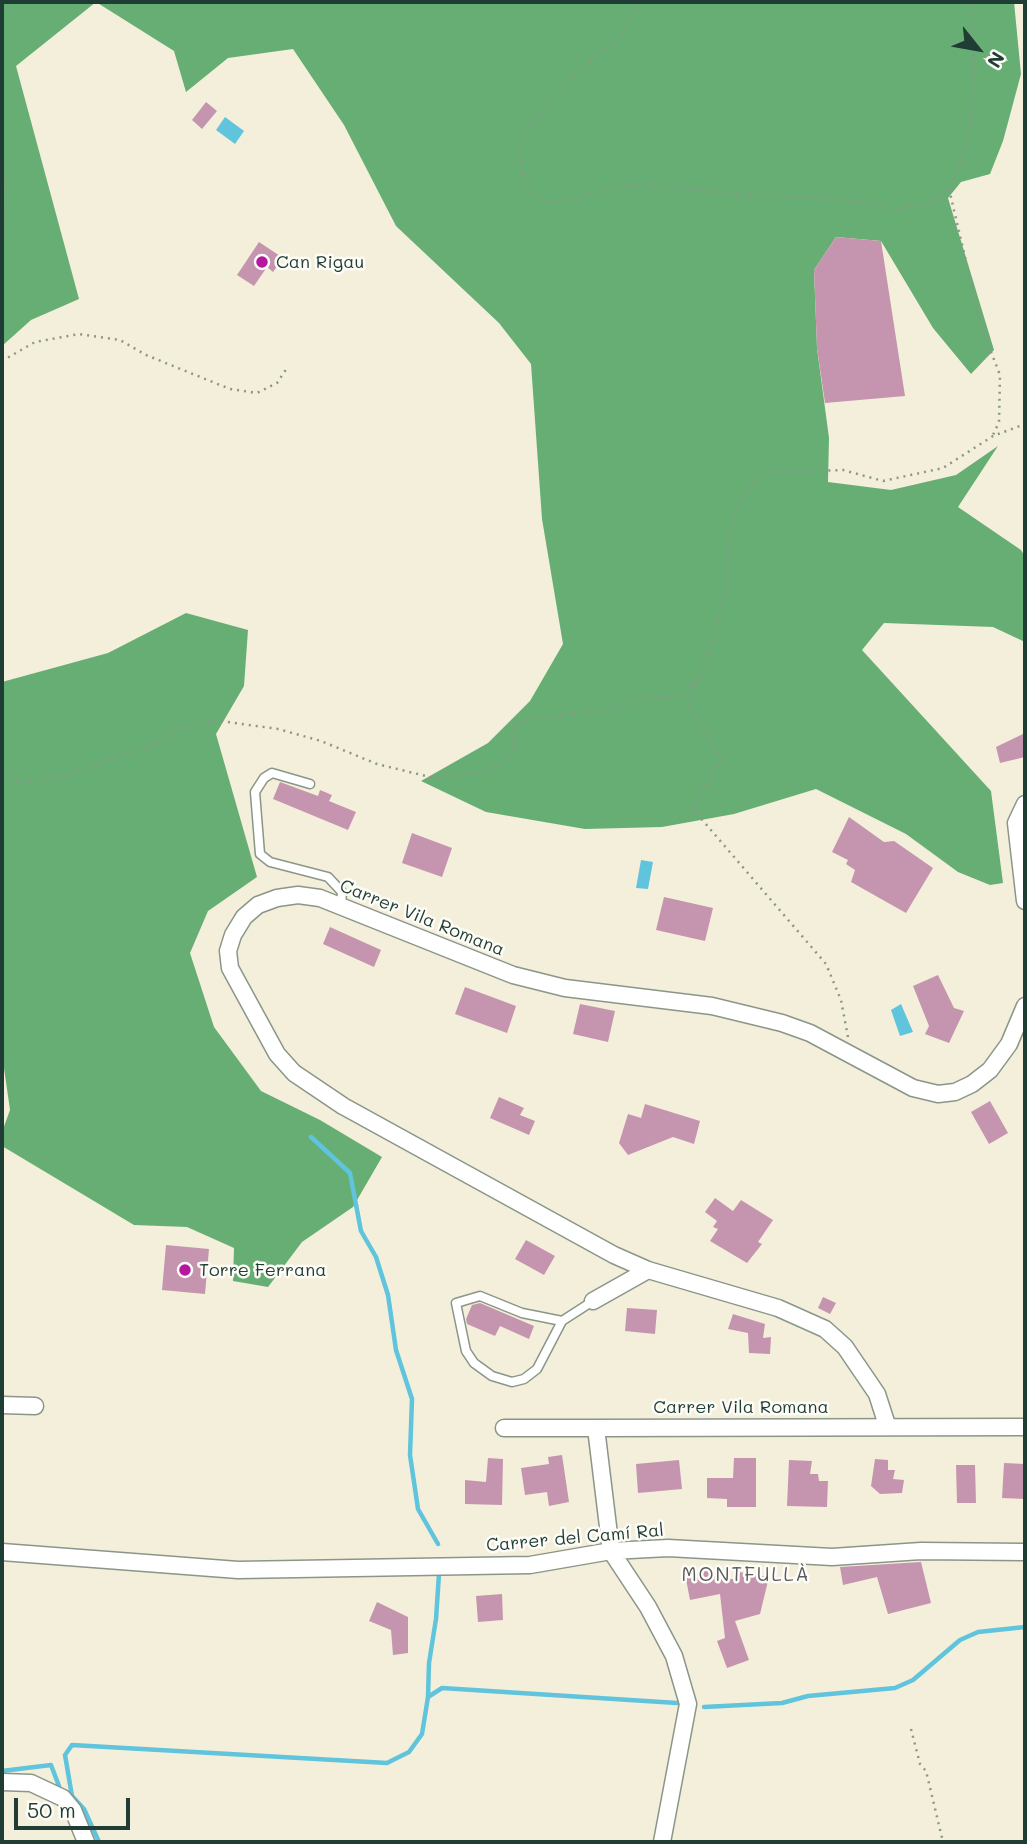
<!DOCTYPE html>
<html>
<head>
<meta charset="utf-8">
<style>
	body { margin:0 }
	#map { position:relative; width:1027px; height:1844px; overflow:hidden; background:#f4efdb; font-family:Mali,sans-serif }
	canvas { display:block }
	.frame { position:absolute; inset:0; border:4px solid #1f3d34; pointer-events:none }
	.north { position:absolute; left:943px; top:14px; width:70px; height:70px; -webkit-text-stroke:5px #fdfcf7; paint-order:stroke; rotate:121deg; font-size:19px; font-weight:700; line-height:28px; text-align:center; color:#1f3d34 }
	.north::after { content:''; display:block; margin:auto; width:24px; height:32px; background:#1f3d34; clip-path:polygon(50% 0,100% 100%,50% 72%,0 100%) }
	.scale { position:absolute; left:14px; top:1798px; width:116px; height:32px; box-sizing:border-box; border:4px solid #1f3d34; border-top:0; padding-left:9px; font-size:21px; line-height:24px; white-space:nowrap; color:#1f3d34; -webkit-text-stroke:5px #fdfcf7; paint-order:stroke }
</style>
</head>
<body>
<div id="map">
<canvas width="1027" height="1844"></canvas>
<div class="frame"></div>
<div class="north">N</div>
<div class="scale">50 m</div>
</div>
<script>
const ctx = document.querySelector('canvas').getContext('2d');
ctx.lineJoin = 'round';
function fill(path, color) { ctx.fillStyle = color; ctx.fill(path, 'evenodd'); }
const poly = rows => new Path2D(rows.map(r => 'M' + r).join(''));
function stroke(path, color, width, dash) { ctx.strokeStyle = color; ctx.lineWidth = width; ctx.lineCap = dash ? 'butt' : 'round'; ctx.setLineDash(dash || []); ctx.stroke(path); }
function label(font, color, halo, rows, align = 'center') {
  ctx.font = font + ' Mali,sans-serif'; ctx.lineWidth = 5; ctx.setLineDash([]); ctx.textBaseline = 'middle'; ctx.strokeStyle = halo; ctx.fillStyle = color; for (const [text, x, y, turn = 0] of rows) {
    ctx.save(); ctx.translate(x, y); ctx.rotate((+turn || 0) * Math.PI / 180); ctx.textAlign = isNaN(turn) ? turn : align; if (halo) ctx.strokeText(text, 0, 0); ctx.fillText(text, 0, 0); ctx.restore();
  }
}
const forest = poly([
	[2,2,1014,2,1021,74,1003,141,990,174,961,182,948,198,994,350,971,374,933,328,881,241,836,237,814,270,817,348,829,438,828,482,891,490,956,475,998,446,958,507,1021,550,1025,557,1025,642,993,627,884,623,862,650,991,791,1003,883,990,885,958,872,906,834,816,789,734,814,662,827,585,829,486,812,421,781,488,743,530,701,563,644,542,519,531,364,499,323,396,226,344,125,293,49,228,58,186,92,174,51,96,2,16,66,79,299,31,320,2,346],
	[186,613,248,630,244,686,216,734,257,877,208,911,190,953,214,1027,261,1091,320,1120,382,1157,353,1207,302,1242,268,1287,233,1281,234,1248,187,1227,134,1225,2,1146,2,1132,10,1110,2,1054,2,682,108,653]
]);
const water = poly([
	[225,117,244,131,235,144,216,130],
	[641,860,653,862,648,889,636,888],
	[901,1004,913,1032,900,1036,891,1010]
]);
const stream = poly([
	[311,1137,350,1173,361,1231,376,1257,388,1295,396,1350,412,1399,410,1455,418,1509,438,1544],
	[428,1697,429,1663,436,1619,439,1574],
	[704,1707,782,1703,808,1696,895,1688,913,1680,960,1640,978,1632,1025,1627],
	[2,1771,51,1765,59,1786],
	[99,1842,84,1809,72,1796,65,1755,72,1745,387,1763,409,1752,422,1734,428,1697,442,1688,677,1703]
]);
const building = poly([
	[206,102,217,111,202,129,192,120],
	[836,237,881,241,905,396,825,403,817,348,814,270],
	[259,242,283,258,273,272,267,267,254,286,237,275],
	[1025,733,1025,757,1000,763,996,747],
	[280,782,318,796,320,790,332,795,329,801,356,812,348,830,273,799],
	[849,817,884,842,894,841,933,868,906,913,851,882,855,870,846,864,848,860,832,852],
	[412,833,452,848,442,877,402,863],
	[664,897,713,908,705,941,656,930],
	[330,927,381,950,374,967,323,944],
	[938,975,954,1008,964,1011,949,1043,925,1034,929,1026,913,986],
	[465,987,516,1006,507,1033,455,1014],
	[580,1004,615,1011,608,1042,573,1034],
	[499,1097,524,1108,520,1115,535,1121,529,1135,490,1118],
	[990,1101,1008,1133,989,1144,971,1112],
	[645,1104,700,1121,694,1144,673,1137,628,1155,619,1143,628,1114,641,1118],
	[715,1198,733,1211,741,1200,773,1220,758,1242,762,1244,747,1263,710,1241,718,1229,713,1227,717,1221,705,1212],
	[526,1240,555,1256,544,1275,515,1259],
	[166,1245,209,1249,205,1294,162,1290],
	[823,1297,836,1303,830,1314,818,1308],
	[480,1303,534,1326,529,1339,500,1326,495,1336,467,1324,466,1319,472,1305],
	[627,1308,657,1310,655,1334,625,1331],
	[733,1314,765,1324,763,1338,771,1337,770,1354,749,1353,748,1333,728,1329],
	[562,1455,569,1502,549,1506,547,1492,525,1495,521,1468,549,1464,548,1457],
	[488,1458,503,1459,502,1505,465,1504,465,1480,486,1482],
	[734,1458,756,1458,756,1507,727,1507,727,1499,707,1498,707,1478,733,1478],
	[875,1459,888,1460,888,1470,895,1470,893,1479,904,1480,902,1493,880,1494,871,1486],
	[679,1460,682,1489,638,1493,636,1464],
	[789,1460,812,1461,810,1474,818,1474,819,1481,828,1481,827,1507,787,1506],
	[1004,1463,1025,1464,1025,1499,1002,1498],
	[956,1465,975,1465,976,1503,957,1503],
	[921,1562,931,1603,888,1614,877,1577,843,1585,840,1567],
	[709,1569,711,1575,737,1580,739,1572,769,1577,760,1614,735,1621,749,1660,727,1668,717,1641,725,1638,720,1594,690,1600,685,1574],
	[502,1594,503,1620,478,1622,476,1596],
	[377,1602,408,1617,408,1653,393,1655,391,1630,369,1621]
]);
const path = poly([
	[639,2,620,37,567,81,527,130,521,143,521,168,530,191,541,200,560,204,617,187,648,185,756,196,837,198,894,209,928,205,943,196,953,184,970,136,974,86,972,2],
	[2,163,8,192,2,242],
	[949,189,982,329,1000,375,999,422,993,435],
	[2,361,35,342,79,334,120,340,146,355,230,389,257,393,277,383,287,368],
	[2,780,28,782,58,778,156,744,182,727,214,720,278,729,321,741,377,764,434,778,479,772,504,763,510,757,516,747,512,730,515,722,625,706,642,698,669,697,684,692,696,679],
	[848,1037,841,1000,826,964,692,808,720,761,710,739,688,705,713,641,729,575,729,537,739,504,754,482,776,472,843,470,883,481,943,468,993,436,1025,424],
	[911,1729,920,1764,926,1771,943,1842]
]);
const lane = poly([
	[310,784,272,773,264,778,255,792,260,854,270,862,328,877,342,892,341,905],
	[562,1321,522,1313,480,1296,456,1303,466,1351,474,1363,492,1376,512,1382,524,1379,537,1369,562,1321,593,1301]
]);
const street = poly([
	[1025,804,1016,823,1025,901],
	[593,1301,648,1270],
	[2,1405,35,1406],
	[887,1425,877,1394,845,1347,825,1329,778,1308,648,1270,614,1255,343,1106,294,1073,277,1054,230,968,228,951,233,935,244,917,258,905,277,898,298,895,320,898,513,975,565,988,712,1006,782,1023,810,1033,913,1088,938,1094,955,1092,972,1084,990,1070,1009,1044,1025,1006],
	[504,1428,596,1428],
	[2,1552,238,1570,530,1565,611,1551,668,1548,832,1557,921,1551,1025,1552],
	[2,1782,31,1783,63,1798,73,1810,86,1842],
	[662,1842,688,1704,674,1656,648,1607,611,1551,596,1428,1025,1427]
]);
const markers = [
	[262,262,7,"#b5179e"],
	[185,1270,7,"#b5179e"]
];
const poiNames = [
	["Can Rigau",276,262],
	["Torre Ferrana",199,1270]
];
const streetNames = [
	["Carrer Vila Romana",422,918,22],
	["Carrer Vila Romana",741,1407],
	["Carrer del Camí Ral",575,1538,-5]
];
const neighbourhoodNames = [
	["MONTFULLÀ",746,1575]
];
fill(forest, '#66ae74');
fill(water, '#5fc4dc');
stroke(stream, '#5fc4dc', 4.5);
fill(building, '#c595af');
stroke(lane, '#8a9688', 11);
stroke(street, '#8a9688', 19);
stroke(path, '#8a9688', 2.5, [2, 5]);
stroke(lane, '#fff', 8);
stroke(street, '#fff', 16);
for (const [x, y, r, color] of markers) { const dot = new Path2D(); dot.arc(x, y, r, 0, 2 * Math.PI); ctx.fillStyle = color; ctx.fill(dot); stroke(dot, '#fdfcf7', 2.5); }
label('18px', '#1f3d34', '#fdfcf7', poiNames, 'left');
label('18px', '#1f3d34', '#fdfcf7', streetNames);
ctx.letterSpacing = '2px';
label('19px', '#595c5f', '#fdfcf7', neighbourhoodNames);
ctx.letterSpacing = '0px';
</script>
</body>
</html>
